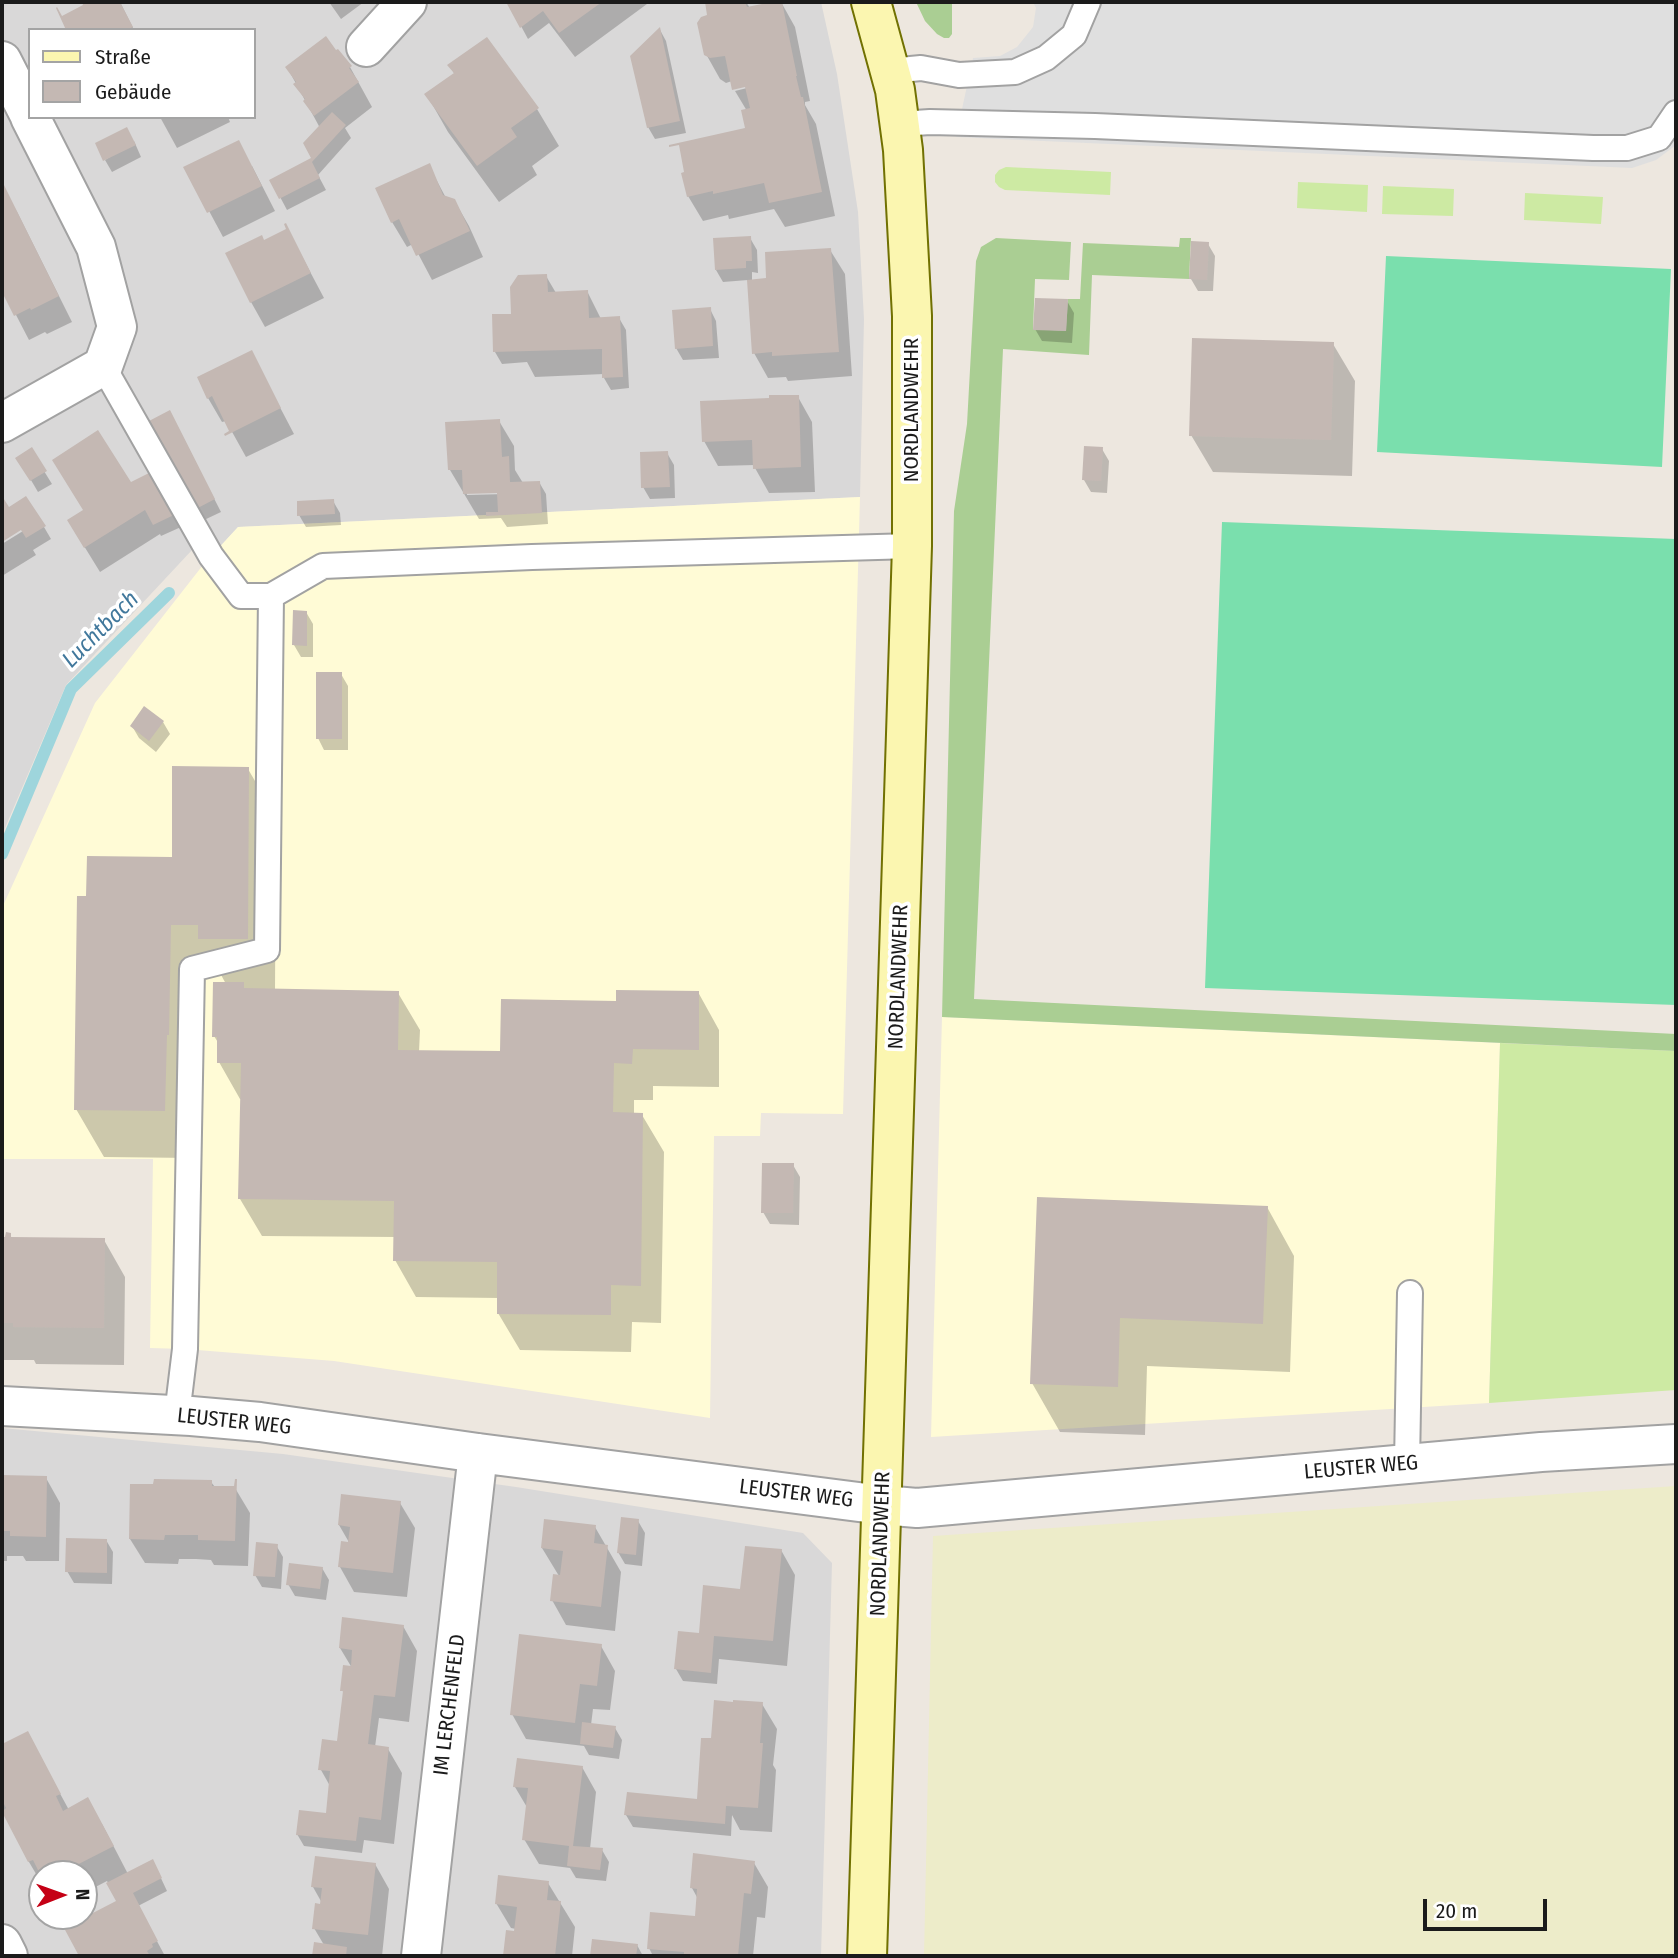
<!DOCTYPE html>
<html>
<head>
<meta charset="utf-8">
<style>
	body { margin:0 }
	#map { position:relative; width:1678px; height:1958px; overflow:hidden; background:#ede7df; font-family:"Fira Sans Condensed",sans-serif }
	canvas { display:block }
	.frame { position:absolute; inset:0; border:4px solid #1b1b1b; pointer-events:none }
	.legend { position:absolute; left:28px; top:28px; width:228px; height:91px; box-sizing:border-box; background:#fff; border:2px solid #a4a4a4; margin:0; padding:9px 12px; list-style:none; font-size:21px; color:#1b1b1b }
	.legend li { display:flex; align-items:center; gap:14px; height:35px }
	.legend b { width:35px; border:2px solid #a4a4a4 }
	.north { position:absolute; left:28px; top:1860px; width:70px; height:70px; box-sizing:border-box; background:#fff; border:2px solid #a4a4a4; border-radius:50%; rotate:89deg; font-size:19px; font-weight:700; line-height:28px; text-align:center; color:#1b1b1b }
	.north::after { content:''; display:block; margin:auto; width:24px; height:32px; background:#c50015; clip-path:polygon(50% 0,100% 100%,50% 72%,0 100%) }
	.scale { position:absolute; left:1423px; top:1899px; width:124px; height:32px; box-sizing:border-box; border:4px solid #1b1b1b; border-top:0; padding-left:9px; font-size:21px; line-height:24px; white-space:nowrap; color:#1b1b1b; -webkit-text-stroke:5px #fff; paint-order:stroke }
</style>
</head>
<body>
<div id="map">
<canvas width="1678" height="1958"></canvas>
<div class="frame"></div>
<ul class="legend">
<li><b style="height:9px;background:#fbf6b0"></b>Straße</li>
<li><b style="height:19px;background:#c4b8b3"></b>Gebäude</li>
</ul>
<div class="north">N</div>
<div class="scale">20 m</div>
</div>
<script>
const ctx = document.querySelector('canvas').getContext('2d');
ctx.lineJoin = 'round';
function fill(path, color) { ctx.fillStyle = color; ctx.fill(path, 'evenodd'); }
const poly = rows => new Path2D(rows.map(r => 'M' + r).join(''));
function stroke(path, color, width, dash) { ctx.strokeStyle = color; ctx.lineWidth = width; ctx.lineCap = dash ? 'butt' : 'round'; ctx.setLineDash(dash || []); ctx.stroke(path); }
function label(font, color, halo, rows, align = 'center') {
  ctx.font = font + ' "Fira Sans Condensed",sans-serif'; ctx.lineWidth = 7; ctx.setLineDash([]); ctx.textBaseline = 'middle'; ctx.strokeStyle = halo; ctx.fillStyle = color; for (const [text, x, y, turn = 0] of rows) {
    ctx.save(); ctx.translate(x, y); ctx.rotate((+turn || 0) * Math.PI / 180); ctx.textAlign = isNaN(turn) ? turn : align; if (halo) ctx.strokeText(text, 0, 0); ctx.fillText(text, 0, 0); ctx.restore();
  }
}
const residential = poly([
	[2,2,821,2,837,74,858,212,864,319,860,497,238,527,203,565,192,550,66,685,2,835],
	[30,30,254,30,254,117,30,117],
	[2,1428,283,1454,516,1487,803,1533,832,1563,821,1956,2,1956],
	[42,1874,84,1874,84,1916,42,1916]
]);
const education = poly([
	[860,497,843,1114,761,1113,760,1136,714,1136,710,1418,334,1361,185,1349,150,1348,153,1159,2,1159,2,908,95,703,203,565,238,527],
	[942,1017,1500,1043,1489,1403,931,1437]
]);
const farmland = poly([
	[1676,1486,1676,1956,924,1956,933,1536]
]);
const grass = poly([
	[1006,167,1111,172,1110,195,1005,190,999,187,995,182,995,175,999,170],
	[1298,182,1368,185,1367,212,1297,208],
	[1383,186,1454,189,1453,216,1382,214],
	[1525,193,1603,197,1601,224,1524,220],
	[1500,1043,1676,1051,1676,1390,1489,1403]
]);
const forest = poly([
	[916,2,952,2,952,34,949,38,944,38,937,34,925,21],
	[996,238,1071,242,1069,280,1035,279,1033,329,1066,331,1068,299,1080,299,1083,243,1179,247,1180,238,1191,238,1189,279,1092,275,1089,355,1003,349,974,999,1676,1034,1676,1051,942,1017,954,511,967,424,976,261,981,247]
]);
const pitch = poly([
	[1386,256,1671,269,1662,467,1377,452],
	[1222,522,1676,539,1676,1005,1205,988]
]);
const parking = poly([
	[1033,2,1676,2,1676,145,1656,160,1632,168,956,137,973,58,1000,56,1017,47,1033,27,1036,8]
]);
const shadow = poly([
	[84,2,120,2,134,30,68,30,86,6],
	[329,2,364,2,341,19],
	[508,2,645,2,647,4,575,57,549,23,528,39],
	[706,2,746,2,750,8,781,2,795,27,810,101,805,102,805,105,816,124,835,216,785,227,774,209,729,219,728,215,703,221,688,196,747,129,747,111,735,91,747,88,747,85,732,81,726,83,720,79,706,54,710,17],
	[660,30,666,41,686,133,655,139,648,127],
	[450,66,537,109,559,146,532,166,537,175,499,202,448,132,427,95,455,75],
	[287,67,350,67,372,107,345,128,351,138,318,175,326,190,287,210,271,180,313,159,320,128],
	[160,117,228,117,230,122,177,148],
	[134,141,141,157,112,172,105,160],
	[252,166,275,211,223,237,186,168],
	[429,166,446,198,454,200,469,226,483,257,432,280,413,244,407,247,392,222],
	[2,188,3,188,17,212,72,322,47,334,45,332,29,340,2,288],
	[288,230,324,298,265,327,251,302,263,242],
	[750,238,757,250,758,273,752,272,752,281,768,280,830,250,845,274,852,376,788,381,786,377,768,378,754,353,748,280,723,282,716,270],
	[1208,244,1215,256,1213,291,1198,291,1191,279],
	[546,276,556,293,587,291,601,319,619,318,626,330,629,388,611,390,604,378,604,374,535,377,527,362,502,364,495,352,510,315],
	[1067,301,1074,313,1072,343,1042,341,1035,329],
	[710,309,716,321,719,358,683,360,676,348],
	[1333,344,1355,381,1352,476,1213,472,1191,435],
	[251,352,294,434,246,457,226,421,222,422,208,398],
	[798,397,812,422,815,492,769,493,755,468,755,465,718,466,704,441],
	[499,421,514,446,515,470,523,483,539,482,546,494,548,524,507,527,501,518,479,519,450,470],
	[506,490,506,494,467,495,467,492],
	[176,424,221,512,202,521,196,509],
	[1102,449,1109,461,1107,493,1091,492,1084,480],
	[31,450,52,484,38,492,18,458],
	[667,453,674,465,675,498,650,499,643,487],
	[153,473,181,527,161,536,160,534,100,572,84,546,130,484],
	[2,499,14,518,44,527,51,539,33,550,36,555,2,576,2,544,23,531,23,527,2,540],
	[333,501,340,513,341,525,306,527,299,515],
	[306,612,313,624,313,657,301,657,294,645],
	[341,674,348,686,348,750,324,750,318,738],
	[163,722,170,734,156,752,139,738,132,726],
	[248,769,276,817,275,991,398,993,420,1030,419,1052,502,1053,618,1002,698,992,719,1030,719,1087,653,1086,653,1100,634,1100,634,1114,642,1115,664,1152,661,1323,632,1322,631,1352,520,1350,498,1313,499,1298,416,1297,395,1260,395,1237,262,1236,240,1199,242,1099,240,1099,219,1062,219,1044,214,1036,226,984,220,973,198,973,192,1158,104,1157,76,1109,88,898,174,859],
	[793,1165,800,1177,799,1225,770,1224,763,1212],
	[1267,1207,1294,1256,1290,1372,1147,1366,1145,1435,1060,1432,1032,1383],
	[10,1234,12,1239,104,1240,125,1277,124,1365,36,1364,34,1360,2,1360,2,1238,6,1238],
	[2,1477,46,1478,60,1503,59,1561,26,1561,23,1556,7,1556,7,1561,2,1561],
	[211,1482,215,1487,235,1488,250,1513,248,1566,214,1565,211,1560,196,1559,179,1559,178,1564,145,1563,130,1539],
	[400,1503,415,1528,407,1597,354,1592,340,1567,350,1544,339,1525],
	[638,1521,645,1533,642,1566,625,1564,618,1552],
	[595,1527,621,1572,615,1631,566,1625,552,1600,559,1576,542,1548],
	[106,1540,113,1552,112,1584,74,1583,67,1571],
	[276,1545,283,1557,281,1589,262,1587,255,1575],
	[781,1550,795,1575,787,1666,719,1659,717,1684,683,1681,676,1669,700,1636],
	[322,1568,329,1580,326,1600,295,1596,288,1584],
	[403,1626,417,1651,409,1722,379,1718,375,1747,388,1749,402,1773,394,1844,364,1840,362,1853,304,1846,297,1834,329,1815,330,1786,321,1770,339,1743,345,1695,342,1690,352,1668,340,1648],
	[601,1646,615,1671,610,1710,593,1709,591,1725,615,1728,622,1740,619,1759,589,1755,584,1746,526,1739,512,1714],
	[762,1704,777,1729,773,1765,776,1770,772,1832,740,1830,732,1815,731,1836,633,1827,626,1815,699,1801],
	[27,1733,69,1810,102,1824,128,1874,159,1874,167,1891,138,1906,165,1956,81,1956,60,1916,84,1916,84,1900,93,1915,119,1902,107,1881,84,1893,84,1874,42,1874,42,1884,29,1862,2,1807,2,1746],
	[582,1767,596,1792,590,1849,602,1850,609,1862,606,1881,576,1878,570,1868,539,1864,524,1839,528,1809,515,1787],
	[754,1863,768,1887,765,1918,757,1917,753,1956,653,1956,649,1948,696,1918,698,1899,692,1888],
	[375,1864,389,1889,382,1956,314,1956,316,1944,324,1945,314,1928,322,1903,313,1887],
	[548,1883,575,1927,572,1956,505,1956,508,1932,516,1933,516,1929,511,1928,496,1903],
	[594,1941,637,1945,643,1956,592,1956]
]);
const stream = poly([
	[2,854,71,689,169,593]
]);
const building = poly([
	[82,2,120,2,133,27,127,30,66,30,56,8,57,7,62,16,83,5],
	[506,2,602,2,559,33,543,11,520,28],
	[705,2,745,2,747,7,772,2,782,2,797,76,796,76,801,97,803,97,822,192,769,203,764,183,713,194,713,191,687,197,681,173,684,172,679,145,669,147,669,145,745,128,741,110,750,108,745,87,732,90,725,56,710,58,704,55,697,23,701,17,707,15],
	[660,27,680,121,647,128,630,56],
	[326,36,336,50,338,49,352,66,349,68,359,82,314,116,303,101,305,99,293,84,296,82,285,67],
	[487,37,539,108,511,128,517,137,477,166,424,94,454,73,447,65],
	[332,112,346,125,312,162,320,178,279,199,269,180,311,158,303,143],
	[127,127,136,145,103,161,95,143],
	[239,140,262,186,207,213,183,167],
	[430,163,443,195,455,199,470,231,416,256,399,219,391,223,375,188],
	[4,185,59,296,31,310,30,308,14,316,2,292,2,186],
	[286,223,311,273,250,303,225,253,262,235,264,240,286,229,284,224],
	[751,236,752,261,746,261,746,268,715,270,713,238],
	[1191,241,1209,242,1207,280,1189,279],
	[831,248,839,352,772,356,772,352,752,354,747,280,766,278,765,252],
	[547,274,548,292,588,290,589,318,620,316,623,377,602,378,602,349,493,352,492,314,511,314,510,287,518,275],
	[1035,298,1068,299,1066,331,1033,330],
	[711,307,713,346,675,349,672,310],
	[1192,338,1334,342,1331,440,1189,436],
	[252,350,281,408,225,436,224,434,229,431,212,396,207,399,197,377],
	[769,395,799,395,801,467,753,469,752,440,702,442,700,401,769,398],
	[170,410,215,499,194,510,149,421],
	[500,419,502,457,509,456,510,482,540,481,542,513,486,516,486,512,498,512,497,493,463,494,462,470,448,470,445,422],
	[98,430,131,482,153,471,176,514,153,525,145,510,84,548,67,520,83,510,52,460],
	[1084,446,1103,447,1101,481,1082,480],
	[32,447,47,471,30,481,15,458],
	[668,451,670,487,641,488,640,452],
	[2,496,9,507,26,496,46,526,26,538,21,530,2,542],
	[334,499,335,514,297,516,297,501],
	[293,610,307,611,307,646,292,645],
	[316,672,342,672,342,739,316,739],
	[144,706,164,721,149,741,130,726],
	[172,766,249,767,248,939,198,939,198,925,171,925,169,1035,167,1035,165,1111,74,1110,77,896,86,896,87,856,172,857],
	[213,982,244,982,244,988,399,991,398,1050,500,1051,501,999,616,1001,616,990,699,991,699,1050,633,1049,632,1064,614,1063,613,1112,643,1113,641,1286,611,1285,611,1315,497,1314,497,1262,393,1261,394,1201,238,1199,241,1063,217,1063,217,1037,212,1037],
	[762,1163,794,1163,793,1213,761,1213],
	[1037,1197,1268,1206,1263,1324,1120,1318,1118,1387,1030,1384],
	[6,1232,11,1233,11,1237,105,1238,104,1328,13,1327,13,1323,2,1323,2,1237,5,1237],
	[2,1475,47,1476,46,1537,10,1536,10,1531,2,1531],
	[154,1479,212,1480,212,1486,234,1486,235,1479,237,1479,235,1541,198,1540,198,1535,165,1535,164,1540,129,1539,130,1484,153,1484],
	[341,1494,401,1501,393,1573,338,1567,341,1541,348,1542,350,1527,338,1525],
	[621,1517,639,1519,636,1555,617,1553],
	[544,1519,596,1525,594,1543,608,1545,601,1607,550,1601,553,1574,560,1575,563,1551,541,1548],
	[66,1538,107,1539,107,1573,65,1572],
	[256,1542,278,1544,275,1577,253,1576],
	[745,1546,782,1549,773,1641,714,1636,711,1673,674,1669,678,1631,699,1633,703,1585,740,1589],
	[289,1563,323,1567,320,1589,286,1585],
	[342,1617,404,1625,395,1697,374,1695,368,1744,389,1747,381,1820,359,1817,356,1841,296,1835,299,1810,326,1813,330,1771,318,1770,322,1739,337,1741,343,1691,340,1691,343,1665,351,1666,352,1650,339,1648],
	[519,1634,602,1644,597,1686,580,1684,575,1723,510,1715],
	[714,1700,733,1702,733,1700,763,1702,760,1743,763,1743,758,1808,726,1806,725,1824,624,1815,627,1792,697,1799,701,1738,711,1738],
	[582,1722,616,1726,613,1748,580,1744],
	[28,1731,61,1794,56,1796,63,1811,88,1797,114,1846,59,1874,40,1874,33,1860,28,1862,2,1812,6,1808,2,1800,2,1744],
	[517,1758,583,1766,573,1846,603,1848,600,1870,567,1866,569,1846,522,1840,528,1788,513,1787],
	[693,1853,755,1861,751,1894,744,1893,738,1956,709,1956,684,1954,684,1952,647,1949,650,1912,695,1916,697,1889,690,1888],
	[315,1856,376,1863,368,1935,312,1929,315,1903,320,1904,322,1888,311,1887],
	[153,1859,162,1878,133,1893,158,1941,152,1944,153,1947,147,1951,150,1956,79,1956,64,1928,116,1901,106,1883],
	[498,1875,549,1881,547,1900,561,1901,555,1956,503,1956,506,1930,514,1931,517,1907,495,1904],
	[84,1896,92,1912,64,1927,58,1916,84,1916],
	[592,1939,638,1944,636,1956,590,1956],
	[314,1942,347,1947,346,1956,312,1956]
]);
const lane = poly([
	[890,71,921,68,959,75,1015,72,1046,58,1074,35,1088,2],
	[900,124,930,122,1095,126,1593,148,1627,148,1659,138,1676,113],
	[103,366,211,556,241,596,271,596,323,566,532,557,912,546],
	[177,1415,185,1349,192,969,267,950,271,596],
	[1407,1464,1410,1293]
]);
const street = poly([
	[366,47,407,2],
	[2,61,30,116],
	[2,423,103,366,117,327,96,247,30,117],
	[2,1406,191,1416,260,1422,478,1453,882,1505,917,1508,1541,1452,1676,1444],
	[2,1944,8,1956],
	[421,1956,478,1453]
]);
const secondary = poly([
	[867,1956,912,546,912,316,903,150,895,90,871,2]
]);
const streetNames = [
	["NORDLANDWEHR",912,410,-90],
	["NORDLANDWEHR",899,977,-88],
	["LEUSTER WEG",234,1422,6],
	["LEUSTER WEG",1361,1468,-5],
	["LEUSTER WEG",796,1494,7],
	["NORDLANDWEHR",881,1544,-88],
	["IM LERCHENFELD",450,1705,-83]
];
const waterNames = [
	["Luchtbach",101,630,-45]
];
fill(residential, '#d9d8d8');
fill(education, '#fffbd6');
fill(farmland, '#edecc9');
fill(grass, '#cdeaa3');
fill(forest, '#aace93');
fill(pitch, '#7adfad');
fill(parking, '#dfdfdf');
fill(shadow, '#0003');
stroke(stream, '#9ed5dc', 12);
fill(building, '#c4b8b3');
stroke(lane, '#a2a2a2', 28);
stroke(street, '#a2a2a2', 42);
stroke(secondary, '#717102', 42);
stroke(lane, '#fff', 24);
stroke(street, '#fff', 38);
stroke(secondary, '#fbf6b0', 38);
label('21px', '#1b1b1b', '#fff', streetNames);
label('italic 23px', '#41789c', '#fff', waterNames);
</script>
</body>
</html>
